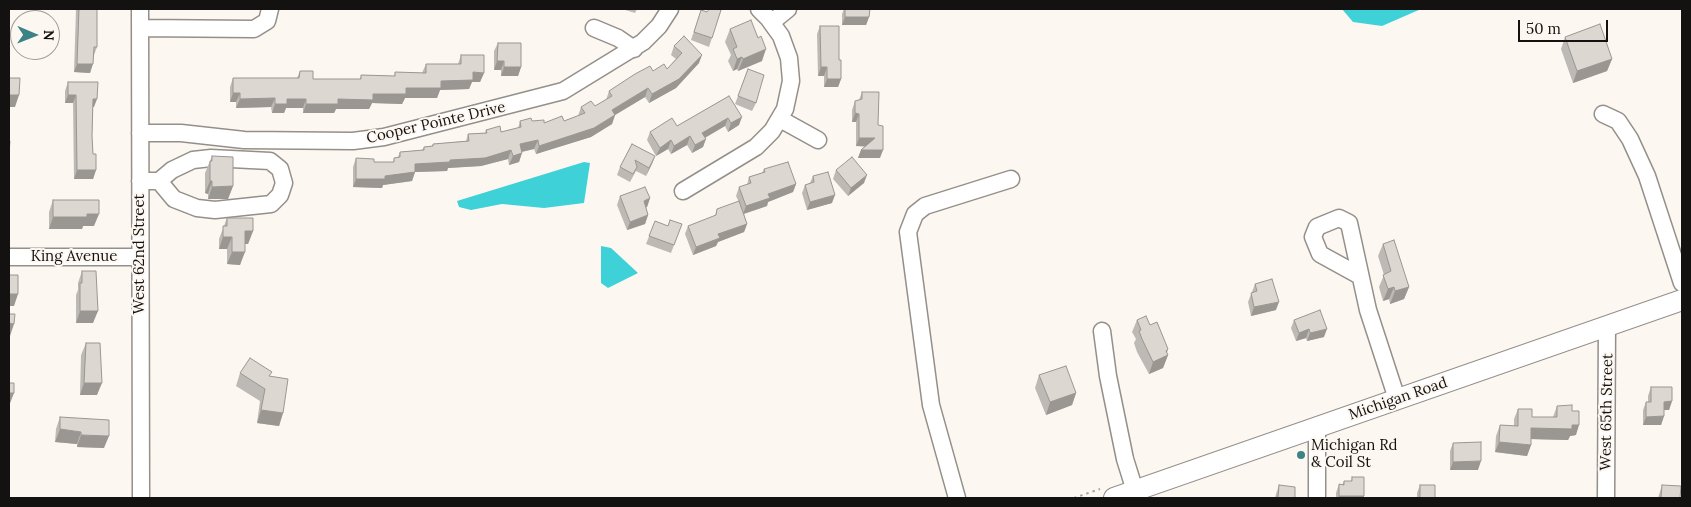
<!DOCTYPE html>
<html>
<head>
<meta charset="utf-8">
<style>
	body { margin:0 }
	#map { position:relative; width:1691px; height:507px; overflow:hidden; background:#fdf7f1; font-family:Lora,serif }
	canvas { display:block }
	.frame { position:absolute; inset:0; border:10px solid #141210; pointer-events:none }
	.north { position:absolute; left:10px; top:10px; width:50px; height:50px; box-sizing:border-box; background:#fdf7f1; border:1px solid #a09b97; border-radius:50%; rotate:91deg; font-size:14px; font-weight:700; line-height:20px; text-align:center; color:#141210 }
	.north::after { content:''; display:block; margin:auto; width:18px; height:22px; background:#3b8387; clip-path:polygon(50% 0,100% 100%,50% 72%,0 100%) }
	.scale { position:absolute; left:1518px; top:20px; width:90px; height:22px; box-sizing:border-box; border:2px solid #141210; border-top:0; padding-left:6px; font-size:15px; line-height:18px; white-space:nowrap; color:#141210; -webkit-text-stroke:4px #fdf7f1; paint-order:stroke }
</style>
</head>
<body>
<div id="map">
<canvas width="1691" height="507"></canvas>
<div class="frame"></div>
<div class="north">N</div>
<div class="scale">50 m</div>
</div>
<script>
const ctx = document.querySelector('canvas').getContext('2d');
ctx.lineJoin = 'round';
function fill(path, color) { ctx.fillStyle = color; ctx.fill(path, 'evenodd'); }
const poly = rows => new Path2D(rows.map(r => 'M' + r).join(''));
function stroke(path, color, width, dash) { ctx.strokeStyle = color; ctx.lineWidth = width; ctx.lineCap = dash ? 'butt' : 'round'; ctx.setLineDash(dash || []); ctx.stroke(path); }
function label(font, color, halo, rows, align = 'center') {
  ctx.font = font + ' Lora,serif'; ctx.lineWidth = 4; ctx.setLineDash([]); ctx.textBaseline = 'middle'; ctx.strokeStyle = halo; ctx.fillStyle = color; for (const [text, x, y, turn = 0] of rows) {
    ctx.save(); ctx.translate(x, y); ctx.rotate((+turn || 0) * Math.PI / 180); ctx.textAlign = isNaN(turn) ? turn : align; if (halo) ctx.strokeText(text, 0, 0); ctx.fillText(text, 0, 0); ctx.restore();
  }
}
const water = poly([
	[1342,9,1421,9,1382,26,1353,22],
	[584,162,590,163,584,203,544,208,502,204,471,210,459,207,457,201],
	[601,246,611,248,638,273,608,288,601,283]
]);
const path = poly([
	[1074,498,1100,489]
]);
const minor = poly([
	[140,9,141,498],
	[772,22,788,9],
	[140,28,254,29,267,21,270,9],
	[594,28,618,38,634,49],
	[1603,114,1618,121,1630,139,1647,176,1682,283],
	[780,119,818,140],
	[140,133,181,133,244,140,353,141,384,137,563,91,643,42,659,26,670,9],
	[140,181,159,181,174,199,197,208,215,210,271,204,280,195,284,183,280,169,270,161,211,158,193,160,172,170,159,181],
	[683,191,756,147,772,131,785,109,791,81,789,58,781,36,768,18,759,9],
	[9,257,140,257],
	[1360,276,1320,254,1313,237,1317,227,1339,218,1349,223,1368,310,1397,399],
	[1102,331,1108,376,1125,459,1135,491],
	[957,498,931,405,908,232,915,214,925,206,1011,179],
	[1317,498,1317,427],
	[1606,498,1607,326]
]);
const major = poly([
	[1114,498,1682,300]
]);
const wall = poly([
	[76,9,97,9,97,47,94,55,90,73,74,72],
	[622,9,637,9,635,13],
	[844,9,870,9,869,17,866,25,842,25,842,14],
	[701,10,707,12,721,10,709,47,691,40],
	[820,26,839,60,841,79,838,87,824,87,824,76,818,76,817,34],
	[730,29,762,61,738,71,737,69,733,71,728,61,731,55,725,42],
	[1565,37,1612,59,1607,71,1573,83,1561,49],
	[498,43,521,67,518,76,501,76,501,70,494,70,494,51],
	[674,46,699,63,676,88,649,103,645,97,615,115,612,124,591,137,536,154,534,149,522,152,519,162,509,165,508,159,481,166,448,168,447,171,415,172,412,181,383,185,382,188,353,187,353,167,356,158,374,162,393,162,394,158,398,157,400,152,422,150,424,147,432,146,433,144,466,141,468,134,485,133,486,130,501,132,518,128,520,121,532,121,544,123,564,121,578,116,581,107,595,106,606,100,609,91,653,71,667,69,676,59,671,55],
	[461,55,484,73,480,82,472,82,469,89,440,90,437,98,405,98,402,104,372,103,369,109,336,109,334,113,303,113,303,108,286,108,284,113,272,113,271,107,236,108,236,102,230,102,230,87,233,78,297,78,300,71,313,79,360,79,361,75,394,76,395,72,422,73,426,64,458,64],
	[748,69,756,103,752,111,735,104],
	[68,82,94,107,93,107,92,136,93,154,96,170,93,179,74,179,73,103,65,103,65,91],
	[862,92,878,125,880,158,858,158,861,150,865,146,856,146,856,122,852,122,852,110,855,101,859,100],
	[729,96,739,125,728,132,725,126,705,138,703,147,692,153,687,145,671,154,668,149,656,156,647,140,650,132,677,126],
	[632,144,655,156,646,176,636,171,630,182,617,175,620,167],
	[212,156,233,186,228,199,208,199,208,194,205,193,205,173],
	[764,169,796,184,793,192,768,202,767,206,744,214,747,224,744,232,718,242,716,246,693,255,685,234,688,226,715,216,717,209,739,202,736,196,739,187,747,185,749,177,762,173],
	[836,170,864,183,848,196,833,179],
	[813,176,832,203,807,210,802,193,805,185,810,183],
	[620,196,650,198,647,207,646,207,648,215,645,224,627,230,617,205],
	[53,200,94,226,83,226,82,229,49,229,49,212],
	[227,218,253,231,248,244,245,244,240,265,227,264,227,249,219,249,219,239],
	[655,221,668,226,682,224,671,253,646,244],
	[1383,244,1409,287,1404,299,1390,304,1389,299,1383,301,1379,287,1384,275,1378,256],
	[82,271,93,323,76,323,76,295,78,290,78,283],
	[1255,284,1276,310,1251,316,1248,302],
	[1137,320,1150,325,1168,355,1163,368,1149,374,1137,352,1134,343,1136,339,1132,332],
	[1294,320,1324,337,1307,341,1306,338,1296,341,1291,328],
	[86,343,97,395,80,395,81,355],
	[240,373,270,377,283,413,279,426,257,423,260,401,236,386],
	[1039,375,1076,393,1072,405,1046,415,1035,388],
	[1651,387,1672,401,1669,410,1664,410,1664,416,1661,425,1643,425,1643,410,1646,402,1648,402,1648,396],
	[1557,406,1572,411,1576,435,1570,436,1568,440,1531,439,1531,445,1527,456,1495,452,1496,436,1500,425,1514,426,1514,419,1518,409,1532,417,1553,417],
	[60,417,104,448,77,447,77,444,55,442,56,429],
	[1453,443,1478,470,1450,470,1450,451],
	[1352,477,1364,496,1364,498,1336,498,1336,493,1339,484,1342,485,1344,481,1351,481],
	[1279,485,1295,498,1275,498,1276,494],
	[1420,485,1435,498,1417,498,1417,493],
	[1662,485,1680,498,1658,498]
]);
const shadedWall = poly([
	[845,17,869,17,866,25,842,25],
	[766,49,762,61,738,71,743,59],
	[702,55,699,63,676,88,649,103,652,94],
	[742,57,737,69,733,71,737,59],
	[1612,59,1607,71,1573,83,1577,71],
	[497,61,504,61,501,70,494,70],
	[77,64,93,64,90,73,74,72],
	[504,67,521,67,518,76,501,76],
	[821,67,827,67,824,76,818,76],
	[473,72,484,73,480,82,472,82,469,89,440,90,437,98,405,98,402,104,372,103,369,109,336,109,334,113,303,113,306,104,406,88],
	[827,79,841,79,838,87,824,87],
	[648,88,645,97,615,115,612,124,591,137,536,154,539,146,612,110],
	[233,93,240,93,236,102,230,102],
	[9,95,19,95,15,107,9,107],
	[68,95,76,95,73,103,65,103],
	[275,98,271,107,236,108,240,99],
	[93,99,97,99,94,107,90,107],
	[287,99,306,99,303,108,286,108,284,113,272,113,275,104],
	[855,113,859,114,856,122,852,122],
	[742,117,739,125,728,132,731,123],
	[728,118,725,126,699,141,702,133],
	[690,136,687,145,671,154,674,146],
	[859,138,875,138,872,147,856,146],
	[706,139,703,147,692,153,695,145],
	[538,140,534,149,516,153,520,144],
	[671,140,668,149,656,156,660,148],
	[511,150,508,159,481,166,448,168,447,171,415,172,412,181,383,185,382,188,353,187,356,179,385,176,415,164,450,160],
	[861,150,883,150,880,158,858,158],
	[522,153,519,162,509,165,513,156],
	[655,156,652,164,646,176,649,168],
	[77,170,96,170,93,179,74,179],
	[867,175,864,183,848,196,851,188],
	[210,181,212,181,208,194,205,193],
	[796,184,793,192,768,202,767,206,743,214,746,206,768,194],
	[233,186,228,199,208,199,212,187],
	[835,195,832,203,807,210,810,202],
	[650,198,647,207,641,209,644,201],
	[87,214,99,214,94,226,83,226,82,229,49,229,53,217],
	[648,215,645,224,627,230,630,222],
	[747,224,744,232,718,242,716,246,693,255,696,247,718,234],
	[245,231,253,231,248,244,240,244],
	[223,237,232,237,227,249,219,249],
	[232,252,245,252,240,265,227,264],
	[1394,287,1389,299,1383,301,1388,289],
	[1409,287,1404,299,1390,304,1395,291],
	[9,294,18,294,14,306,9,306],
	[1279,302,1276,310,1251,316,1254,307],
	[80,311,98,311,93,323,76,323],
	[9,323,14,324,10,336,9,336],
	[1309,329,1306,338,1296,341,1299,333],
	[1327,329,1324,337,1307,341,1310,333],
	[1168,349,1166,356,1168,355,1163,368,1149,374,1153,362,1166,351],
	[84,383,102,383,97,395,80,395],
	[9,393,14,393,9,406],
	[1076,393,1072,405,1046,415,1050,402],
	[1672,401,1669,410,1661,410,1664,402],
	[261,410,283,413,279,426,257,423],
	[1664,416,1661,425,1643,425,1646,417],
	[1572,425,1579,425,1576,435,1570,436,1568,440,1528,439,1531,428],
	[60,429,81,432,77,444,55,442],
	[81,435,109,436,104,448,77,447],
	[1499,442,1531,445,1527,456,1495,452],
	[1481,461,1478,470,1450,470,1453,462],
	[1339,496,1364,496,1364,498,1338,498]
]);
const building = poly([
	[79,9,97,9,97,47,94,47,93,64,77,64,79,9],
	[709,9,718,9,721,10,712,38,694,32,701,10,707,12,709,9],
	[845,9,870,9,869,17,845,17,845,9],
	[751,20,758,38,761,36,766,49,743,59,742,57,737,59,733,49,737,47,730,29,751,20],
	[1600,24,1612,59,1577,71,1565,37,1600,24],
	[820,26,839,26,839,60,841,60,841,79,827,79,827,67,821,67,820,26],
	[684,36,702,55,679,79,652,94,648,88,612,110,615,115,594,128,539,146,538,140,520,144,522,153,513,156,511,150,485,158,450,160,450,162,415,164,415,172,385,176,385,179,356,179,356,158,374,159,374,162,394,162,394,158,400,157,400,152,424,150,424,147,433,146,433,144,469,141,468,134,487,133,486,130,500,126,501,132,521,127,520,121,531,118,532,121,544,120,544,123,562,116,564,121,585,113,581,107,591,101,595,106,612,96,609,91,635,74,650,66,653,71,664,64,667,69,682,53,674,46,684,36],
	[498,43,521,43,521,67,504,67,504,61,497,61,498,43],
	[461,55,484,55,484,73,473,72,473,80,441,81,441,88,406,88,406,94,373,94,373,100,338,99,338,104,306,104,306,99,287,99,287,104,275,104,275,98,240,99,240,93,233,93,233,78,299,78,300,71,313,71,313,79,361,79,361,75,395,76,395,72,426,73,426,64,461,64,461,55],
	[748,69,764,75,756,103,738,96,748,69],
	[9,78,20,78,19,95,9,95,9,78],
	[68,82,98,82,97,99,93,99,92,136,93,154,96,154,96,170,77,170,76,95,68,95,68,82],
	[862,92,879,92,878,125,883,126,883,150,861,150,875,138,859,138,859,114,855,113,855,101,862,99,862,92],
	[729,96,742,117,731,123,728,118,702,133,706,139,695,145,690,136,674,146,671,140,660,148,650,132,672,118,677,126,729,96],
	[9,141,10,141,9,153,9,141],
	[632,144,655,156,649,168,635,160,637,167,633,174,620,167,632,144],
	[212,156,233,157,233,186,212,187,212,181,210,181,210,161,212,161,212,156],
	[852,157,867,175,851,188,836,170,852,157],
	[788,162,796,184,768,194,770,198,746,206,739,187,751,183,749,177,765,172,764,169,788,162],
	[828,172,835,195,810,202,805,185,814,182,813,176,828,172],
	[645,187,650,198,644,201,648,215,630,222,620,196,645,187],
	[53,200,99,200,99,214,87,214,87,217,53,217,53,200],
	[739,201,747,224,718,234,720,238,696,247,688,226,716,215,717,209,739,201],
	[227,218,253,218,253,231,245,231,245,252,232,252,232,237,223,237,223,226,227,226,227,218],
	[670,220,682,224,674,245,649,236,655,221,668,226,670,220],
	[1394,240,1409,287,1395,291,1394,287,1388,289,1383,275,1391,271,1383,244,1394,240],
	[82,271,96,271,98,311,80,311,80,283,82,283,82,271],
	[9,275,18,275,18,294,9,294,9,275],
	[1272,279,1279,302,1254,307,1251,293,1257,291,1255,284,1272,279],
	[1320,310,1327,329,1310,333,1309,329,1299,333,1294,320,1320,310],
	[9,314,15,314,14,324,9,323,9,314],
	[1146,316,1150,325,1157,322,1168,349,1166,351,1168,355,1153,362,1142,339,1139,331,1141,330,1137,320,1146,316],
	[86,343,100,343,102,383,84,383,86,343],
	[250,358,272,372,269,376,288,379,283,413,261,410,265,389,240,373,250,358],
	[1066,366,1076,393,1050,402,1039,375,1066,366],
	[9,383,14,383,14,393,9,393,9,383],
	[1651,387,1672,387,1672,401,1664,402,1664,416,1646,417,1646,402,1651,402,1651,387],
	[1572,405,1572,411,1579,411,1579,425,1572,425,1572,429,1531,428,1531,445,1499,442,1500,425,1518,426,1518,409,1532,409,1532,417,1557,417,1557,406,1572,405],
	[60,417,109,420,109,436,81,435,81,432,60,429,60,417],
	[1481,442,1481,461,1453,462,1453,443,1481,442],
	[1352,477,1364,477,1364,496,1339,496,1339,484,1344,485,1344,481,1352,481,1352,477],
	[1279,485,1295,487,1295,498,1278,498,1279,485],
	[1420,485,1435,485,1435,498,1420,498,1420,485],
	[1662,485,1681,486,1680,498,1661,498,1662,485]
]);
const markers = [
	[1301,455,5,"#3b8387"]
];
const streetNames = [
	["Cooper Pointe Drive",436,123,-13],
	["West 62nd Street",140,254,-90],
	["King Avenue",74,257],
	["Michigan Road",1398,399,-19],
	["West 65th Street",1607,412,-89]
];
const poiNames = [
	["Michigan Rd",1311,446],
	["& Coil St",1311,463]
];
fill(water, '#3ed1d8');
stroke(minor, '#948f89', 19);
stroke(major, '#948f89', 22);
stroke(path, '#a6a29d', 2, [2.5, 4]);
stroke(minor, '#fff', 16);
stroke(major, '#fff', 20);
fill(wall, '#bdb9b4');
fill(shadedWall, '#9a9692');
fill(building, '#dcd7d1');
stroke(building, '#9a9692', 1);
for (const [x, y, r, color] of markers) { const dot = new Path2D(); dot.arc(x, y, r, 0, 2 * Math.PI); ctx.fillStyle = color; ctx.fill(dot); stroke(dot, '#fdf7f1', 2); }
label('15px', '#141210', '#fdf7f1', streetNames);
label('15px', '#141210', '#fdf7f1', poiNames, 'left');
</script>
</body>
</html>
